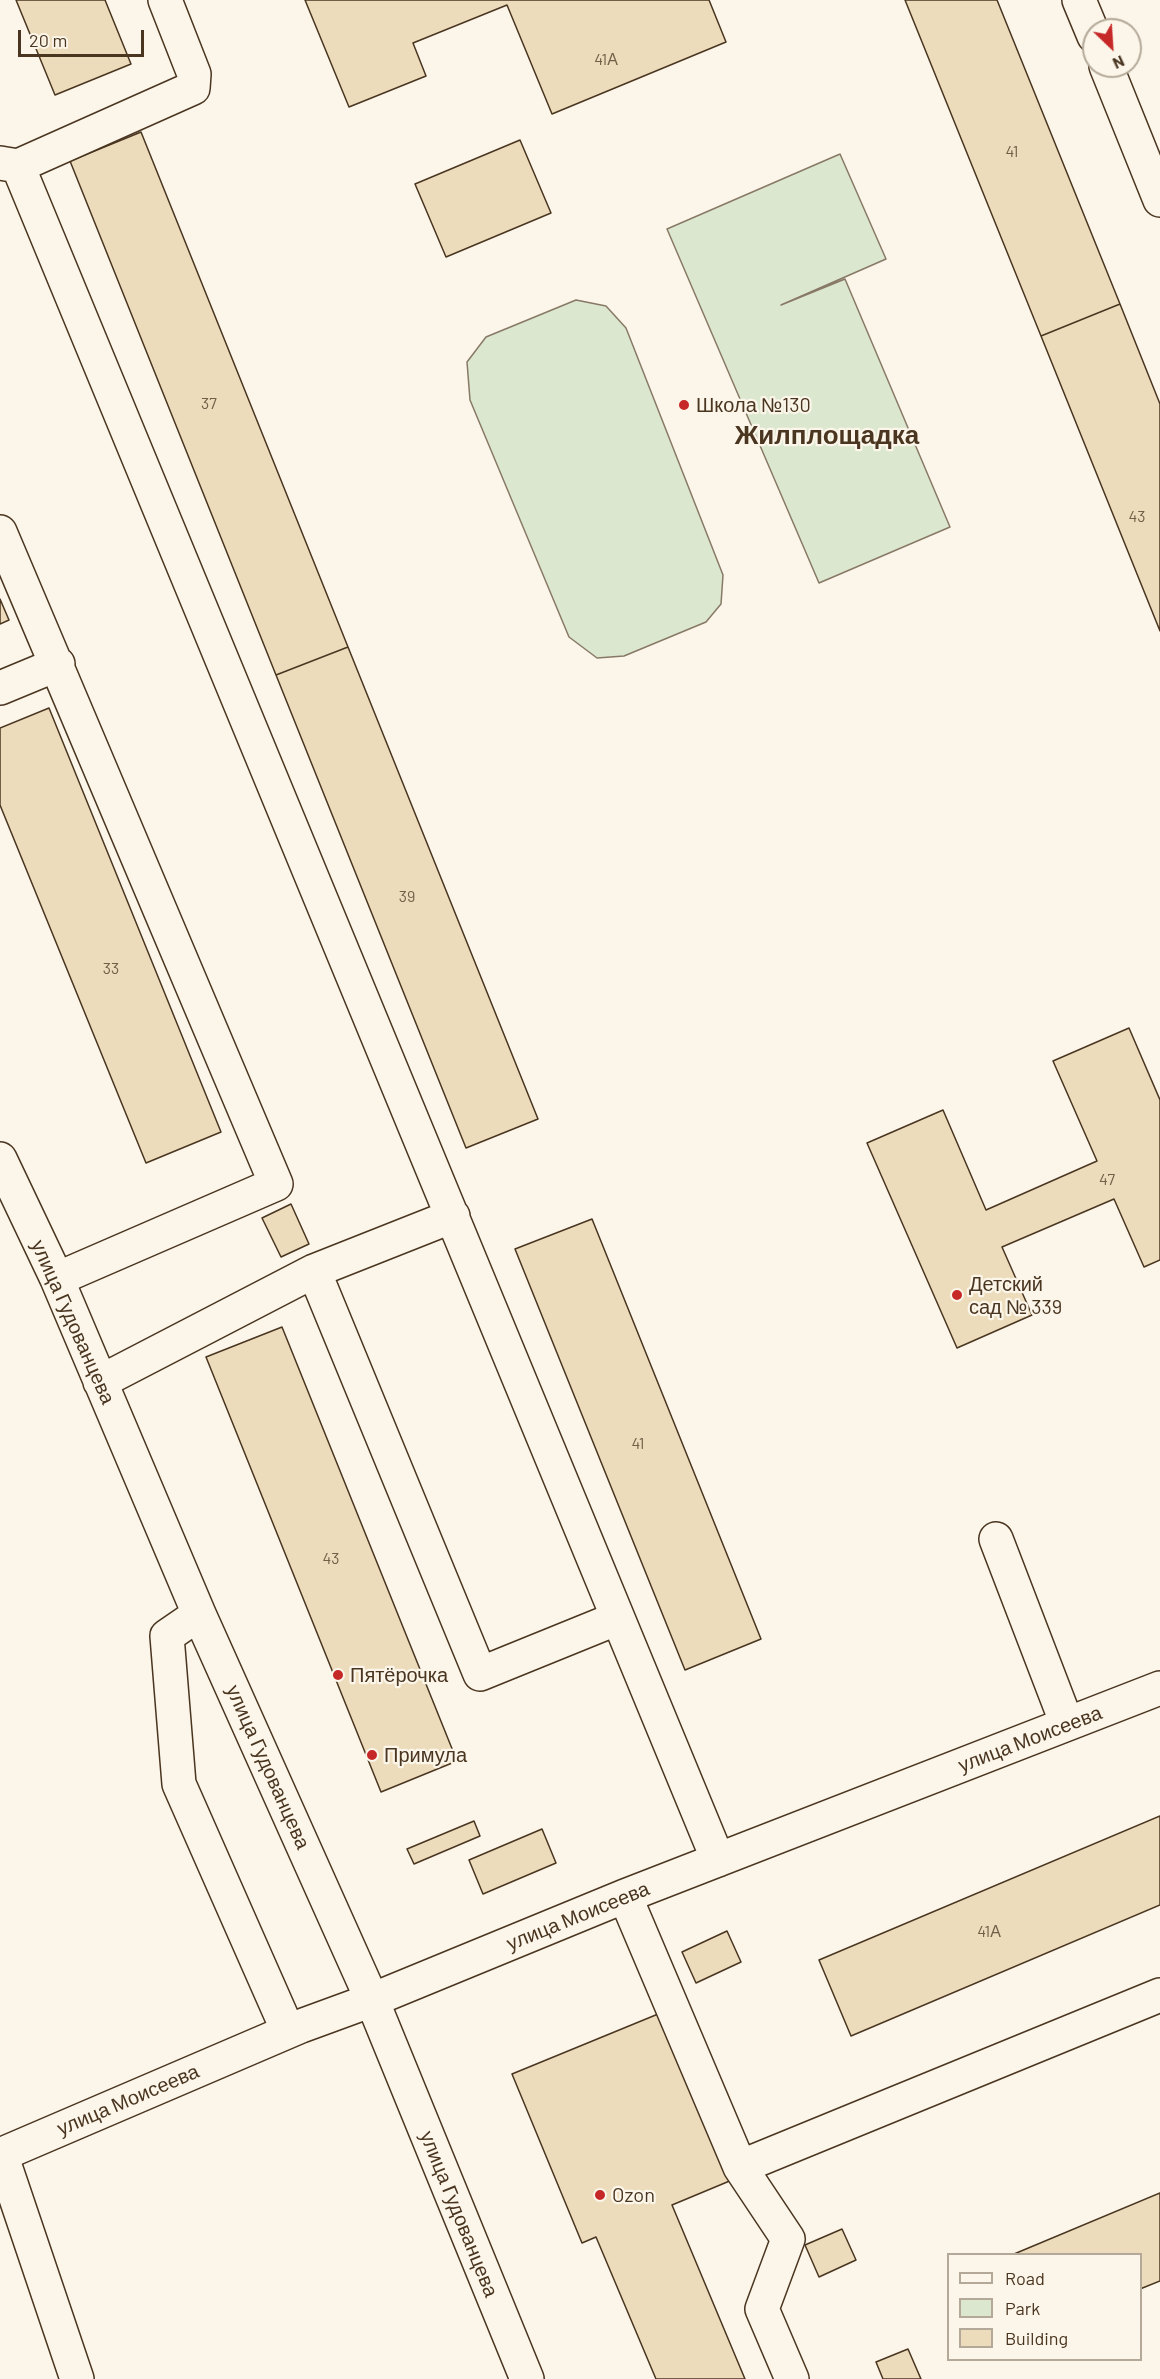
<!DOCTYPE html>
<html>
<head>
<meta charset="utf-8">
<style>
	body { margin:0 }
	#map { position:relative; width:1160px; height:2379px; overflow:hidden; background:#fbf6e9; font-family:Barlow,sans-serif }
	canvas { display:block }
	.legend { position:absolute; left:947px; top:2253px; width:195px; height:108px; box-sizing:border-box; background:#fbf6e9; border:2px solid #b4a999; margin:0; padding:8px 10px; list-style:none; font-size:18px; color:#4a3520 }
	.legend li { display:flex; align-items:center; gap:12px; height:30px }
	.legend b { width:30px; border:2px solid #b4a999 }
	.north { position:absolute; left:1082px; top:18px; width:60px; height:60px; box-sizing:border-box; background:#fbf6e9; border:2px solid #b4a999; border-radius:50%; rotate:155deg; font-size:16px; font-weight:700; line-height:24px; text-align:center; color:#4a3520 }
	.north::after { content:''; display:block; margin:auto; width:21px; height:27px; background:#c62828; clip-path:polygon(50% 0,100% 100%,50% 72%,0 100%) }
	.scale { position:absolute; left:18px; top:30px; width:126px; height:27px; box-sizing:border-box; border:3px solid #4a3520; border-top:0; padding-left:8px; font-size:18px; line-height:21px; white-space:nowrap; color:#4a3520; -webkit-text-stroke:4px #fbf6e9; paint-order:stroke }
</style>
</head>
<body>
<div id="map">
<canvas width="1160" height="2379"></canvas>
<ul class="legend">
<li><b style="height:8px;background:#fbf6e9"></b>Road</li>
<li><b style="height:16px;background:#dce7d0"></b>Park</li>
<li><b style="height:16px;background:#ecdcbc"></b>Building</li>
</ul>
<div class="north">N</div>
<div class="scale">20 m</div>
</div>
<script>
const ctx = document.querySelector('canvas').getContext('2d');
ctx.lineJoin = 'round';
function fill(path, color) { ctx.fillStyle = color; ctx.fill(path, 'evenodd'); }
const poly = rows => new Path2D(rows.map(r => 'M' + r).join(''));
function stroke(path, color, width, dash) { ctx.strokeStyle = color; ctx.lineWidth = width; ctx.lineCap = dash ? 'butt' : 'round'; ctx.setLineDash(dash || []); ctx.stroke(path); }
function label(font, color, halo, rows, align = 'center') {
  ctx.font = font + ' Barlow,sans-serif'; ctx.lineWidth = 4.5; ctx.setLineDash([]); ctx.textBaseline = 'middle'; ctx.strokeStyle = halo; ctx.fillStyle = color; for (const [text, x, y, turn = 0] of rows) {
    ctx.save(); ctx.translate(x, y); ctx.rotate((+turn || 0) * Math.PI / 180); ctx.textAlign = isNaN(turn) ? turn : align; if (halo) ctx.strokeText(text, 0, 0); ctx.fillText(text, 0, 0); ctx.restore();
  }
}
const green = poly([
	[840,154,886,259,781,305,845,279,950,527,819,583,667,229,840,154],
	[576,300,606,306,626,328,723,575,721,604,706,622,624,656,597,658,569,637,470,400,467,362,486,337,576,300]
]);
const building = poly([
	[16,0,105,0,131,64,55,95,16,0],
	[305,0,709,0,726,42,552,114,507,5,413,43,426,76,349,107,305,0],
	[905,0,997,0,1120,304,1041,336,905,0],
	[141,132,348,647,276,675,70,161,141,132],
	[520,140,551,213,446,257,415,184,520,140],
	[1120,304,1160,404,1160,631,1041,336,1120,304],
	[0,599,9,620,0,624,0,599],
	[348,647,538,1119,466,1148,276,675,348,647],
	[49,708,221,1132,146,1163,0,805,0,728,49,708],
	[1129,1028,1160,1100,1160,1260,1144,1267,1114,1199,1002,1247,1032,1315,957,1348,867,1143,943,1110,986,1210,1097,1161,1053,1061,1129,1028],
	[291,1204,309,1244,281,1257,262,1218,291,1204],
	[592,1219,761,1639,685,1670,515,1249,592,1219],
	[282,1327,457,1761,381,1792,206,1357,282,1327],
	[1160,1816,1160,1905,851,2036,819,1960,1160,1816],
	[474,1821,480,1836,414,1864,407,1849,474,1821],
	[542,1829,556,1863,483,1894,469,1860,542,1829],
	[727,1931,741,1962,696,1983,682,1952,727,1931],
	[663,2012,732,2180,672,2205,745,2379,656,2379,596,2237,582,2243,512,2074,663,2012],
	[1160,2193,1160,2281,1140,2289,1140,2254,1014,2254,1160,2193],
	[842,2229,856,2260,819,2277,805,2245,842,2229],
	[908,2349,921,2379,883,2379,876,2362,908,2349]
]);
const minor = poly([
	[1079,0,1094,36],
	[1106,66,1160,200],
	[0,163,18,166,193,88,194,74,165,0],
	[18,166,718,1860],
	[0,532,276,1184,57,1279],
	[0,688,58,664],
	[0,1159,57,1279,199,1614,372,2000,527,2379],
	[314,1271,480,1674,618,1618],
	[100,1382,314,1271,453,1216],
	[996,1539,1067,1724],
	[199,1614,167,1636,179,1784,288,2031],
	[625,1896,740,2167,788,2239,762,2309,792,2379],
	[1,2154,77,2379],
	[0,2155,301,2026,372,2000,625,1896,1160,1688],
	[740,2167,1160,1995]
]);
const markers = [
	[684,405,6,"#c62828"],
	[957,1295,6,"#c62828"],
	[338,1675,6,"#c62828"],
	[372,1755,6,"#c62828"],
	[600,2195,6,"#c62828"]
];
const numberNames = [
	["41А",606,60],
	["41",1012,152],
	["37",209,404],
	["43",1137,517],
	["39",407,897],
	["33",111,969],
	["47",1107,1180],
	["41",638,1444],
	["43",331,1559],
	["41А",989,1932]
];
const poiNames = [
	["Школа №130",696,405],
	["Детский",969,1284],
	["сад № 339",969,1307],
	["Пятёрочка",350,1675],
	["Примула",384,1755],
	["Ozon",612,2195]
];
const streetNames = [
	["улица Гудованцева",73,1322,66],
	["улица Моисеева",1030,1739,-21],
	["улица Гудованцева",268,1767,66],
	["улица Моисеева",578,1916,-22],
	["улица Моисеева",128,2100,-23],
	["улица Гудованцева",459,2214,68]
];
const districtNames = [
	["Жилплощадка",827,435]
];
fill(green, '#dce7d0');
stroke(green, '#887966', 1.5);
fill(building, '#ecdcbc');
stroke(building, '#4a3520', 1.5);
stroke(minor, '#4a3520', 36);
stroke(minor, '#fbf6e9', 33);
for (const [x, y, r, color] of markers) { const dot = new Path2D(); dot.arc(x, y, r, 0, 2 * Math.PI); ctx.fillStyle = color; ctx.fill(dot); stroke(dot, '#fbf6e9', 2); }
label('16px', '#725f47', null, numberNames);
label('20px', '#4a3520', '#fbf6e9', poiNames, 'left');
label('20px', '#4a3520', '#fbf6e9', streetNames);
label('bold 26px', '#4a3520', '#fbf6e9', districtNames);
</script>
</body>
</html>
